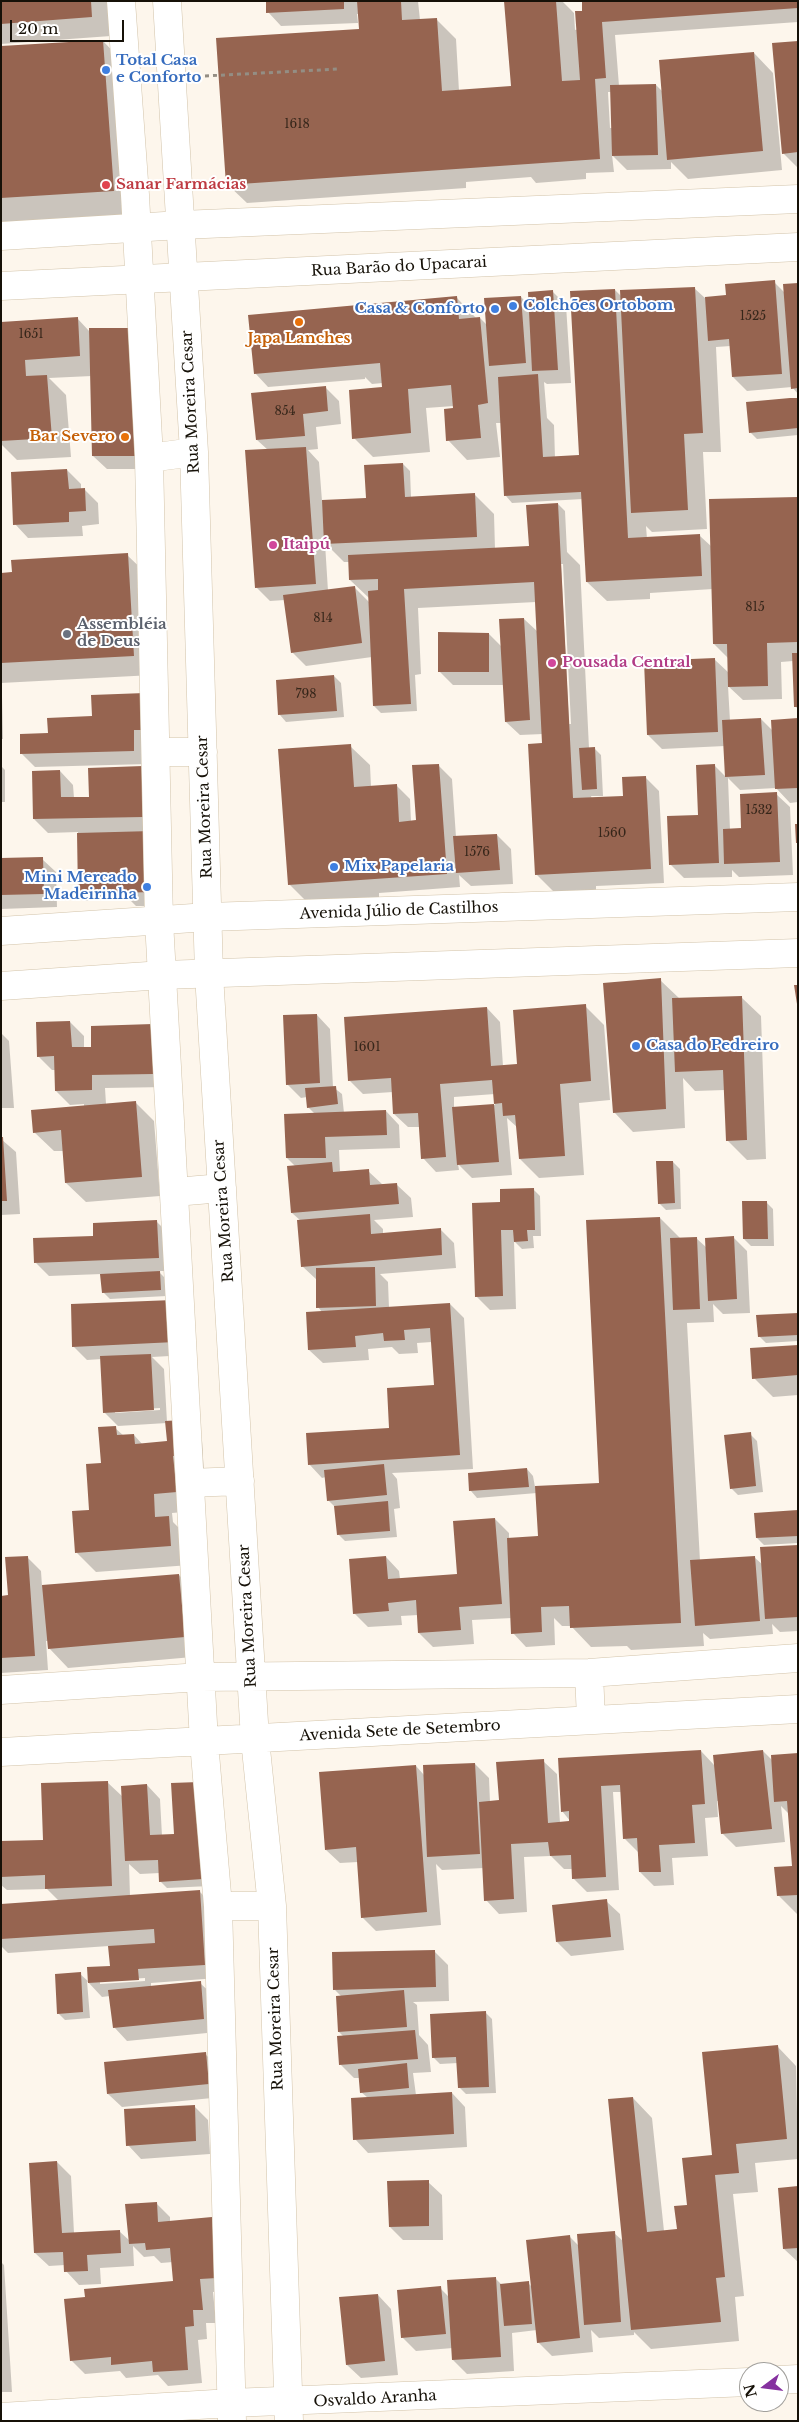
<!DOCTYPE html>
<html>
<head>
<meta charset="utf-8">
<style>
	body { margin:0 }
	#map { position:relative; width:799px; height:2422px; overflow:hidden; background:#fdf6ec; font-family:"Libre Baskerville",serif }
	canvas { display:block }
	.frame { position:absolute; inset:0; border:2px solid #161108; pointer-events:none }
	.north { position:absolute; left:739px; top:2362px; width:50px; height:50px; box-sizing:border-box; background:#fff; border:1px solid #a2a09c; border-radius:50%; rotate:255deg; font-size:14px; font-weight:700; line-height:20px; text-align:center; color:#161108 }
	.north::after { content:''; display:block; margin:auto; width:18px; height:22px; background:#85319f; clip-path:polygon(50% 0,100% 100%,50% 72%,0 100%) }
	.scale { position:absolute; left:10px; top:20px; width:114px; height:22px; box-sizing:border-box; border:2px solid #161108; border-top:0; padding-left:6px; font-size:15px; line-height:18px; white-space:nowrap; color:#161108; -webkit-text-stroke:4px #fff; paint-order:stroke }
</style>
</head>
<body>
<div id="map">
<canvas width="799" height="2422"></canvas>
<div class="frame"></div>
<div class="north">N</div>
<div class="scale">20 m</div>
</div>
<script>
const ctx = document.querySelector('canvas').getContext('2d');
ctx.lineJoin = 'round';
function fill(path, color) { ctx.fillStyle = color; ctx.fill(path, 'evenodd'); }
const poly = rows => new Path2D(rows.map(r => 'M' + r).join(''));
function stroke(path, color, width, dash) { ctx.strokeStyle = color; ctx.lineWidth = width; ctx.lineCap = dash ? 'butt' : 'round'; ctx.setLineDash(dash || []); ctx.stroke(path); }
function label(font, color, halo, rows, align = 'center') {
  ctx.font = font + ' "Libre Baskerville",serif'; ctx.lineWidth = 4; ctx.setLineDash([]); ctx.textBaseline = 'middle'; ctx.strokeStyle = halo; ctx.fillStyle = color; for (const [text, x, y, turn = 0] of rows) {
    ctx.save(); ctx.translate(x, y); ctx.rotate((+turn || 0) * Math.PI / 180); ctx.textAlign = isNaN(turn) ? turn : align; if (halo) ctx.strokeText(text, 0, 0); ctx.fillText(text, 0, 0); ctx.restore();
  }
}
const shadow = poly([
	[1,1,108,1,111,36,1,44],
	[267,1,418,1,420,20,436,19,456,39,459,91,512,88,506,1,562,1,574,13,575,30,578,29,577,12,798,1,798,22,615,35,619,86,656,85,663,92,754,53,773,73,782,170,688,179,671,162,671,169,627,170,612,155,614,172,586,173,586,179,536,183,531,177,466,182,466,188,247,203,227,184,361,30,360,14,357,14,358,23,281,26,268,12],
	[608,92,612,92,613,128,610,128],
	[103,41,126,65,137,214,1,223,1,48],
	[798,42,798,167,797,167,783,153],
	[774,282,785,293,798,284,798,394,792,387,747,391,733,377,731,346,716,347,721,452,703,452,707,529,652,532,646,526,647,539,700,536,712,547,798,498,798,709,796,707,793,661,781,662,782,699,743,700,728,686,730,721,761,719,773,731,798,719,798,802,790,803,776,788,740,790,728,778,730,830,743,829,776,794,790,807,793,875,739,877,732,870,732,877,684,878,670,864,699,816,715,766,726,777,725,746,662,749,648,735,714,659,729,673,728,658,714,644,713,589,650,593,650,599,607,601,587,582,583,499,512,503,506,496,502,423,496,423,500,457,467,460,448,440,454,406,426,408,430,452,373,457,354,438,384,388,383,383,372,384,365,377,365,379,268,387,255,373,457,298,476,318,480,318,487,325,521,297,530,306,552,291,566,305,571,383,547,384,544,382,547,418,554,425,555,458,581,459,615,290,622,297,694,288,705,298,727,296],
	[77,318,90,332,149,469,107,469,93,456,92,376,49,378,66,395,71,457,17,460,1,444,1,323],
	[325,387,339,401,341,424,316,427,318,449,308,450,319,462,322,501,369,499,403,464,410,471,411,497,474,494,494,514,495,549,530,547,558,504,565,511,567,552,580,565,589,748,594,748,601,755,603,796,591,796,592,799,624,797,645,777,659,791,664,883,596,886,596,891,556,894,536,874,543,734,520,735,506,722,504,685,453,685,439,671,489,634,502,647,524,619,538,632,536,602,418,608,421,674,415,675,417,711,381,713,374,706,372,657,306,666,292,652,285,600,270,601,256,587,268,450,257,440],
	[325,543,344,562,350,562,350,580,369,598,370,603,354,587,328,591],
	[561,564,563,564,571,724,569,724],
	[798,399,798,435,757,439,750,432],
	[67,470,81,484,81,490,85,490,98,503,99,524,82,526,83,536,28,538,15,524],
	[127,555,147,574,153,675,1,683,1,574],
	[334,676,341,683,344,717,286,722,280,715,277,681],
	[145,694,148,764,35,767,21,753],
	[1,696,2,696,3,739,1,739],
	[350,746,370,765,371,787,396,785,410,799,411,822,417,822,438,765,452,779,456,837,497,835,511,849,513,884,471,886,459,875,460,887,379,893,379,899,309,904,289,884],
	[1,766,5,770,5,802,1,802],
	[142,768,166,906,136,906,129,899,86,901,80,894,78,832,48,833,34,819,60,771,73,785,74,798,90,798],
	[1,846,2,860,42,859,56,872,57,907,1,909],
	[660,980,680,999,741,997,761,1016,766,1159,747,1160,727,1140,725,1090,695,1091,683,1078,685,1128,633,1132,614,1112],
	[585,1006,604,1025,610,1100,579,1103,584,1175,539,1178,520,1159,518,1128,507,1118,512,1175,472,1178,458,1164,459,1170,436,1172,423,1158,420,1127,408,1127,394,1114,393,1092,363,1094,350,1081,487,1008,500,1022,503,1066,519,1065],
	[495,1094,495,1105,454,1108,454,1097],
	[317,1015,330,1029,333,1087,342,1094,344,1113,386,1111,399,1125,400,1148,339,1150,340,1171,368,1171,382,1184,397,1185,411,1198,413,1217,374,1220,383,1229,383,1235,440,1229,454,1243,456,1268,380,1274,388,1282,389,1308,450,1304,464,1318,473,1469,392,1473,397,1479,400,1508,394,1509,397,1537,345,1541,338,1534,336,1508,328,1500,326,1477,322,1478,309,1464,390,1429,435,1386,432,1342,417,1343,418,1353,399,1354,392,1347,368,1349,369,1360,323,1363,309,1350,322,1312,318,1307,317,1280,302,1266,301,1221,292,1213,295,1166,287,1158,315,1114,308,1107,307,1097,301,1098,287,1084],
	[70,1022,84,1036,84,1048,92,1048,152,1025,168,1087,105,1088,106,1104,135,1102,154,1121,160,1196,86,1202,66,1183,64,1151,54,1151,34,1132,84,1106,84,1104,70,1105,56,1091,55,1070,52,1070,38,1056],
	[1,1033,9,1041,14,1108,1,1108],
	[1,1139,16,1152,20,1214,1,1215],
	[673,1162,680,1169,681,1209,666,1210,659,1203],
	[533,1189,540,1196,541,1236,533,1236,534,1248,522,1249,514,1241,516,1309,490,1310,476,1296,502,1205],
	[766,1202,773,1209,774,1246,751,1246,744,1239],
	[660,1218,680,1238,696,1238,707,1248,733,1237,747,1251,750,1313,723,1314,713,1304,714,1322,687,1323,700,1561,754,1557,763,1565,798,1546,798,1631,780,1632,772,1624,773,1634,710,1639,703,1633,704,1646,631,1650,627,1646,591,1647,571,1626,562,1626,554,1618,555,1645,526,1647,513,1633,512,1618,472,1620,474,1644,433,1647,419,1633,418,1615,401,1616,402,1625,368,1627,354,1613,386,1557,399,1571,400,1579,458,1575,495,1519,509,1533,509,1539,539,1540,537,1493,477,1498,471,1491,469,1474,527,1469,533,1476,535,1487,599,1484,600,1486],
	[157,1222,170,1235,172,1271,158,1271,166,1279,167,1296,110,1299,103,1292,102,1274,49,1276,36,1263,94,1237],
	[172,1302,188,1355,152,1357,164,1369,167,1422,183,1421,202,1440,204,1474,195,1511,172,1513,173,1522,187,1536,190,1565,96,1572,77,1553,91,1511,102,1464,115,1428,124,1436,134,1435,143,1445,168,1443,167,1423,118,1426,104,1412,102,1359,87,1360,73,1346],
	[160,1408,160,1410,115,1413,115,1411],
	[798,1314,798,1341,766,1343,759,1336],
	[798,1346,798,1395,773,1397,754,1378],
	[750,1434,757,1441,763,1492,738,1495,731,1488],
	[798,1511,798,1543,764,1545,757,1538],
	[27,1557,41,1571,42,1586,179,1575,198,1594,204,1656,68,1668,49,1648,48,1641,46,1641,48,1670,1,1673,1,1597,9,1597],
	[701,1751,715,1766,763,1751,773,1761,798,1754,798,1915,778,1895,793,1867,789,1814,781,1806,785,1842,736,1847,722,1833,719,1801,717,1801,718,1817,705,1818,708,1856,672,1858,674,1885,654,1886,640,1872,639,1853,624,1838,622,1792,613,1792,619,1890,587,1892,573,1878,573,1869,564,1869,551,1856,524,1857,527,1912,499,1914,486,1900,484,1868,442,1870,436,1864,441,1925,376,1931,362,1917,358,1862,340,1863,326,1850,416,1766,424,1775,475,1764,489,1778,490,1802,500,1801,543,1761,557,1774,560,1823,571,1822,562,1811,560,1759],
	[107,1782,123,1797,147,1785,160,1799,162,1836,210,1886,167,1888,160,1881,160,1873,140,1874,129,1864,130,1896,199,1891,213,1905,218,1978,151,1983,151,1987,200,1983,214,1996,217,2032,127,2041,114,2027,110,1996,102,1997,87,1981,90,2018,65,2020,58,2013,80,1974,89,1982,111,1967,109,1946,8,1953,1,1946,1,1905,59,1901,47,1889,7,1890,1,1885,1,1842,43,1841],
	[145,1978,145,1981,100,1984,100,1981],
	[606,1901,620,1914,624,1950,571,1956,557,1942],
	[434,1951,448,1965,449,2001,413,2002,417,2005,419,2035,428,2045,431,2072,413,2073,416,2095,452,2093,465,2107,467,2147,368,2153,355,2139,368,2098,361,2092,360,2078,354,2078,340,2064,344,2037,339,2032,342,1997,335,1990],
	[485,2012,492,2019,496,2093,466,2094,459,2087,458,2063,440,2064,433,2057],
	[777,2046,796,2066,798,2159,755,2163,758,2192,733,2194,744,2296,735,2297,739,2341,651,2349,634,2332,634,2335,599,2338,591,2330,593,2352,552,2356,538,2342,537,2330,512,2333,514,2371,467,2374,453,2360,453,2348,416,2351,402,2337,440,2288,449,2297,495,2278,502,2285,528,2283,532,2287,570,2237,579,2246,614,2233,623,2241,633,2098,652,2118,664,2231,678,2230,714,2156],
	[205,2054,219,2067,222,2097,122,2107,108,2094],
	[194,2106,208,2120,210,2154,141,2159,128,2145],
	[57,2162,71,2176,74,2233,119,2231,130,2241,156,2203,170,2217,170,2222,211,2219,225,2232,230,2291,213,2292,216,2323,206,2323,207,2339,198,2340,202,2383,168,2386,158,2375,126,2378,120,2371,85,2374,71,2360,86,2298,175,2282,173,2262,161,2263,154,2256,144,2257,133,2246,134,2266,100,2268,101,2284,79,2285,66,2271,65,2265,49,2266,35,2253],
	[428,2182,442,2195,443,2240,403,2240,390,2227],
	[798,2187,798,2262,784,2249],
	[1,2262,4,2265,12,2392,1,2392],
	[378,2295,391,2309,398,2375,361,2378,347,2365]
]);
const building = poly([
	[1,1,91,1,92,17,1,24],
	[266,1,344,1,344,9,266,13],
	[357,1,401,1,402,20,437,18,442,91,511,86,504,1,556,1,562,81,580,80,575,11,582,11,582,1,798,1,798,8,602,22,606,78,595,79,600,159,226,185,216,38,359,29],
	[103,40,114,191,1,198,1,46],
	[798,41,798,152,782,154,772,43],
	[754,52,763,151,667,160,659,60],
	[656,84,658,155,612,156,610,85],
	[775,280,782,374,732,377,729,339,708,341,705,297,726,295,725,284],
	[798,283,798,388,791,389,783,284],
	[695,287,703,433,684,434,688,510,631,513,620,290],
	[615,289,628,538,700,534,702,576,586,582,581,492,504,496,498,377,538,374,543,457,579,455,570,291],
	[553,290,558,370,532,371,528,292],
	[457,296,459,319,480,317,488,403,478,405,481,438,446,441,444,409,453,408,451,385,408,389,411,433,352,439,349,390,382,387,380,363,254,374,248,315],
	[521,296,526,363,489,366,484,298],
	[78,317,80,356,25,360,26,376,47,375,52,438,1,441,1,322],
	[89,328,133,328,136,456,92,456],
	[326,386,328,411,303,414,305,436,256,440,251,393],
	[790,398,798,398,798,428,749,433,746,402],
	[306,447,316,584,255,588,245,450],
	[403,463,405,497,475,493,477,537,324,544,322,500,366,498,364,465],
	[67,469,69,489,85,488,86,511,69,512,69,522,13,525,11,472],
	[798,497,798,642,767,643,768,686,728,687,727,644,713,644,709,499],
	[558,503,573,798,623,796,622,777,646,776,651,869,535,875,528,744,542,743,534,582,404,589,411,704,373,706,368,591,378,590,378,579,349,580,348,555,529,546,526,505],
	[128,553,134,656,1,663,1,573,12,572,11,560],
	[355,586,362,643,291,653,283,595],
	[524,618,530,720,505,722,499,619],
	[438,632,489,633,489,672,438,672],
	[792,653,798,653,798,707,794,707],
	[715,658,718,732,647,735,644,661],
	[334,675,337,711,278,715,276,680],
	[145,693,146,730,134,730,134,751,20,754,20,734,48,733,47,718,92,716,91,695],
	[761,718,765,775,725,777,722,720],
	[798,718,798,788,775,789,771,720],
	[351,744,354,787,397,784,399,822,416,820,412,765,439,764,447,874,288,885,278,749],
	[595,747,597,789,582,790,579,748],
	[715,764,719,863,669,865,667,816,698,815,696,765],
	[143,766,144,817,33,819,32,771,60,770,61,797,89,797,88,768],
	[777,792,780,862,724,864,723,829,741,828,740,794],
	[795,824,798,824,798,843,796,843],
	[152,831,153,892,78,894,77,833],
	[497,834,500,870,456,873,453,836],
	[43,857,44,894,1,895,1,858],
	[661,978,666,1109,613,1113,603,983],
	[794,985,798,985,798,1004,797,1004],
	[742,996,747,1140,726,1141,723,1070,675,1072,672,998],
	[586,1004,591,1081,560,1084,565,1156,519,1159,515,1115,503,1116,502,1103,494,1104,492,1080,440,1084,446,1157,421,1159,418,1113,393,1114,391,1078,348,1081,344,1017,487,1007,491,1066,517,1064,513,1010],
	[317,1014,320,1083,286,1085,283,1015],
	[70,1021,72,1047,91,1047,91,1026,153,1024,154,1074,92,1075,92,1090,55,1091,54,1056,37,1057,36,1022],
	[336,1086,338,1104,307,1108,305,1088],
	[136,1101,142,1177,65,1183,61,1130,33,1133,31,1110],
	[494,1104,499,1162,457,1165,452,1107],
	[386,1110,387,1135,325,1137,326,1158,286,1158,284,1114],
	[1,1137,3,1137,7,1201,1,1201],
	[656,1161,673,1161,675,1203,658,1204],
	[332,1162,333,1172,369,1169,370,1185,397,1183,399,1204,291,1213,287,1166],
	[534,1188,535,1230,527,1230,528,1241,514,1242,513,1230,501,1230,503,1296,475,1297,472,1203,500,1202,500,1189],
	[742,1201,767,1201,768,1239,743,1239],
	[370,1214,371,1234,441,1228,442,1255,301,1267,297,1220],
	[660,1217,681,1623,570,1628,569,1606,541,1607,542,1632,511,1634,507,1538,538,1536,535,1486,599,1483,586,1220],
	[157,1220,159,1258,34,1263,33,1238,93,1236,93,1223],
	[734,1236,737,1299,708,1301,705,1238],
	[697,1237,700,1309,673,1310,670,1238],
	[375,1267,376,1306,316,1308,316,1268],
	[160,1271,161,1290,102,1293,100,1274],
	[173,1300,175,1342,72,1347,71,1304],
	[450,1303,460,1455,308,1465,306,1433,389,1428,387,1388,434,1385,430,1328,404,1330,405,1340,384,1341,383,1333,355,1336,356,1347,308,1350,306,1312],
	[798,1313,798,1335,758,1337,756,1315],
	[798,1345,798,1375,752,1379,750,1348],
	[151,1354,154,1410,103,1413,100,1356],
	[183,1420,186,1456,173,1456,177,1492,154,1494,155,1517,169,1516,171,1546,75,1553,72,1511,89,1510,86,1464,101,1463,98,1427,116,1426,117,1435,134,1434,135,1444,167,1441,165,1421],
	[751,1432,756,1486,730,1489,724,1435],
	[384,1464,387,1495,327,1501,324,1470],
	[527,1468,529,1487,469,1491,468,1473],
	[388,1501,390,1531,337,1535,334,1506],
	[798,1510,798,1536,756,1538,754,1513],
	[495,1518,502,1604,459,1607,461,1630,418,1633,416,1600,388,1603,389,1611,353,1614,349,1559,386,1556,388,1579,457,1574,453,1521],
	[798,1545,798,1617,765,1619,760,1547],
	[28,1556,35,1656,1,1658,1,1596,8,1595,5,1557],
	[755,1556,760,1621,695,1626,690,1560],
	[179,1574,185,1637,48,1649,42,1585],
	[701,1750,705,1804,692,1805,695,1843,659,1845,661,1872,639,1872,637,1838,623,1839,620,1785,601,1786,606,1877,572,1879,571,1855,550,1856,548,1842,511,1844,514,1899,484,1901,479,1802,499,1800,496,1762,544,1759,548,1823,569,1821,569,1811,561,1812,558,1758],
	[763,1750,772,1829,721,1834,713,1755],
	[798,1753,798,1895,777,1896,774,1867,792,1866,787,1801,774,1802,771,1755],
	[475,1763,480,1854,427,1857,423,1765],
	[416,1765,427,1912,361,1918,356,1847,325,1850,319,1772],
	[108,1781,112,1886,45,1889,45,1875,1,1877,1,1841,43,1840,41,1783],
	[199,1782,203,1879,159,1882,158,1860,125,1861,121,1786,147,1784,150,1835,174,1834,171,1783],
	[200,1890,205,1965,138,1969,139,1980,88,1983,87,1967,110,1966,108,1946,155,1943,154,1929,1,1939,1,1904],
	[607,1899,611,1937,556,1942,552,1905],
	[435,1950,436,1987,333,1990,332,1952],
	[81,1972,83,2012,57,2014,55,1974],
	[201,1981,204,2019,113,2028,108,1990],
	[404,1990,407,2027,338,2032,336,1996],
	[486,2011,489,2087,458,2088,456,2057,432,2058,430,2014],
	[415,2030,418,2059,339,2065,337,2036],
	[778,2045,787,2139,736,2144,739,2173,715,2175,725,2277,716,2278,721,2322,631,2330,608,2099,633,2097,647,2232,677,2229,674,2206,687,2205,682,2158,712,2155,702,2052],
	[206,2052,209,2084,107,2094,104,2062],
	[407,2063,409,2088,360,2093,358,2069],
	[452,2092,454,2134,353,2140,351,2098],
	[195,2105,196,2141,126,2146,124,2109],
	[57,2161,62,2233,120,2230,121,2253,87,2255,88,2271,64,2272,63,2252,34,2253,29,2163],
	[429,2180,429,2226,389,2227,387,2181],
	[798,2186,798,2248,783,2249,778,2188],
	[157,2202,158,2222,212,2217,217,2278,200,2279,203,2310,193,2310,194,2326,185,2327,188,2370,153,2372,152,2361,111,2365,111,2357,70,2361,64,2299,85,2297,84,2289,173,2281,170,2248,146,2250,145,2243,129,2244,125,2204],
	[615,2231,621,2322,584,2325,577,2234],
	[570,2235,580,2338,537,2343,526,2240],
	[496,2277,501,2357,452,2360,447,2280],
	[529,2281,532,2324,504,2326,500,2284],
	[441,2286,446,2334,401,2338,397,2290],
	[378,2294,385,2361,346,2365,339,2297]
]);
const path = poly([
	[205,76,339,69]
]);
const minor = poly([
	[121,1,135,195,149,458,159,921,204,1742,218,1906,232,2421],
	[167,1,194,452,209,974,255,1739,272,1906,289,2421],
	[149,458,194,452],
	[156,752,203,752],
	[175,1192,222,1188],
	[190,1483,240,1481],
	[589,1673,591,1719],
	[1,1690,201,1677,589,1673,798,1658],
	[1,1752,798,1709],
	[218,1906,272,1906],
	[779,2380,798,2379],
	[1,2417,231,2403,749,2382]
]);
const tertiary = poly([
	[1,236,181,225,798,199],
	[1,286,798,247],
	[1,931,208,917,798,897],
	[1,986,163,975,798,953]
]);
const markers = [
	[106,70,5,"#3f7fe0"],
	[106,185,5,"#e0444e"],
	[513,306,5,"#3f7fe0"],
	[495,309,5,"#3f7fe0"],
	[299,322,5,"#e8710a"],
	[125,437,5,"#e8710a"],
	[273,545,5,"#d1479c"],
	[67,634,5,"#6b7280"],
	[552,663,5,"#d1479c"],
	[334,867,5,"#3f7fe0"],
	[147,887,5,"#3f7fe0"],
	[636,1046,5,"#3f7fe0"]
];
const numberNames = [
	["1618",297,125],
	["1525",753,317],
	["1651",31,335],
	["854",285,412],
	["815",755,608],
	["814",323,619],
	["798",306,695],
	["1532",759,811],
	["1560",612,834],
	["1576",477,853],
	["1601",367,1048]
];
const shopNames = [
	["Total Casa",116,61],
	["e Conforto",116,78],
	["Colchões Ortobom",523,306],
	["Casa & Conforto",485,309,"right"],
	["Mix Papelaria",344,867],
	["Mini Mercado",137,878,"right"],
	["Madeirinha",137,895,"right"],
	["Casa do Pedreiro",646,1046]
];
const healthNames = [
	["Sanar Farmácias",116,185]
];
const streetNames = [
	["Rua Barão do Upacarai",399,267,-3],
	["Rua Moreira Cesar",191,402,-93],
	["Rua Moreira Cesar",205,807,-92],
	["Avenida Júlio de Castilhos",399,911,-2],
	["Rua Moreira Cesar",224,1211,-94],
	["Rua Moreira Cesar",248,1616,-93],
	["Avenida Sete de Setembro",400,1731,-3],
	["Rua Moreira Cesar",276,2019,-92],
	["Osvaldo Aranha",375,2399,-3]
];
const foodNames = [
	["Japa Lanches",299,339],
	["Bar Severo",115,437,"right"]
];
const hotelNames = [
	["Itaipú",283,545],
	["Pousada Central",562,663]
];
const worshipNames = [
	["Assembléia",77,625],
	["de Deus",77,642]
];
fill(shadow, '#0003');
fill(building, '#966450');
stroke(minor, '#d2c3a9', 29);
stroke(tertiary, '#d2c3a9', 29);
stroke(path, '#948e84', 3, [4, 4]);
stroke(minor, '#fff', 28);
stroke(tertiary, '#fff', 28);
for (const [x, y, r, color] of markers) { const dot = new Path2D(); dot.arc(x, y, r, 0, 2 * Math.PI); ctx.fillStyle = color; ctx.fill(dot); stroke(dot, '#fff', 2); }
label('12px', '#36261a', null, numberNames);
label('bold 15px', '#366cbe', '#fff', shopNames, 'left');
label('bold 15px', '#be3a42', '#fff', healthNames, 'left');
label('15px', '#161108', '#fff', streetNames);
label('bold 15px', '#c56008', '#fff', foodNames);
label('bold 15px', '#b23c85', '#fff', hotelNames, 'left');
label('bold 15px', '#5b616d', '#fff', worshipNames, 'left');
</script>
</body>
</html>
